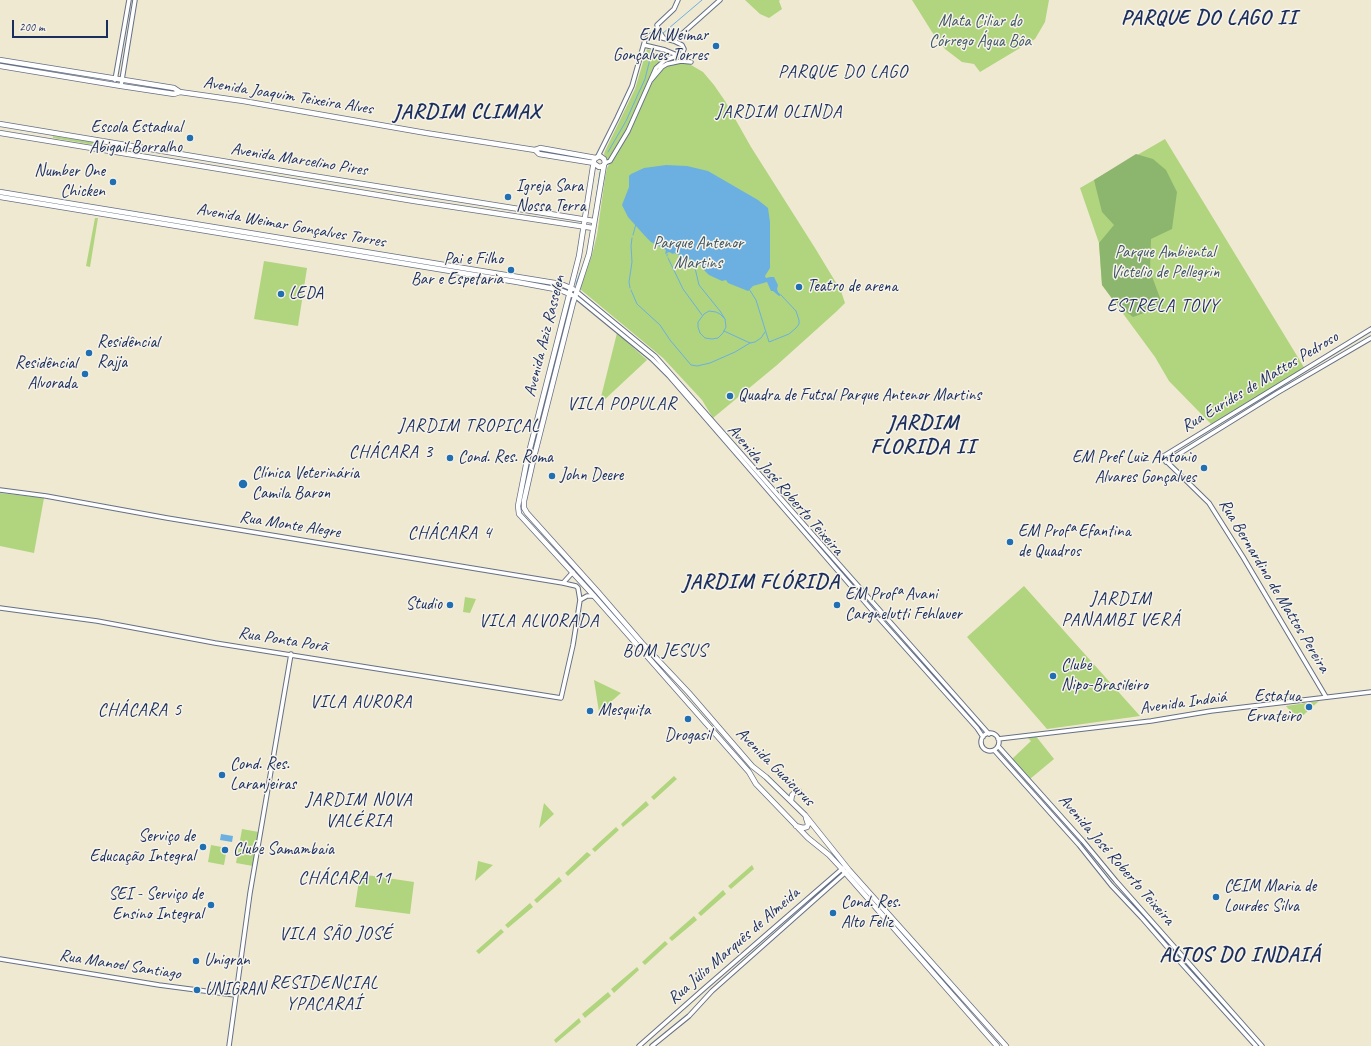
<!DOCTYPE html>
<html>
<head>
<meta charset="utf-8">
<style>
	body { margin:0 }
	#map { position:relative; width:1371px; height:1046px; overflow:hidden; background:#efe9d1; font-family:Caveat,sans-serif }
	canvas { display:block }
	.scale { position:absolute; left:12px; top:20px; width:96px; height:18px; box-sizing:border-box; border:2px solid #1b2f5e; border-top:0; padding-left:5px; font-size:12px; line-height:14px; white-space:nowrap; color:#1b2f5e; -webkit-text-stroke:3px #f7f3e8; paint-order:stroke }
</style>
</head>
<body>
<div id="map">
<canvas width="1371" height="1046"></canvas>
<div class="scale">200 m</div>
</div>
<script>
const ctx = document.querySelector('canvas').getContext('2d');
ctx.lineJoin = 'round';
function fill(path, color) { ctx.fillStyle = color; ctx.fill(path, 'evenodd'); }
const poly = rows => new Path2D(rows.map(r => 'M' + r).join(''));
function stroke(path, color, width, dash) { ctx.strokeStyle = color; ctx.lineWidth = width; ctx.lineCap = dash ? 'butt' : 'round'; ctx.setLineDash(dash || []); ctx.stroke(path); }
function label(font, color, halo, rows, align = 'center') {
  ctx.font = font + ' Caveat,sans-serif'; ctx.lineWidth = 3; ctx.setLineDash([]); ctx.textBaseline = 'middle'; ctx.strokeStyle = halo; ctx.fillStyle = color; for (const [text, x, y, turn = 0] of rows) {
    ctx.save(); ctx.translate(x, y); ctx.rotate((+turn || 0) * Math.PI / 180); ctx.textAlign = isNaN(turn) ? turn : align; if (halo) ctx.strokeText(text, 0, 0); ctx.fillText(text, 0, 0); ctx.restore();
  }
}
const green = poly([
	[745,0,780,0,779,1,782,9,769,18,760,14],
	[912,0,1049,0,1045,22,1035,39,980,72,974,64,962,62,945,49,932,32],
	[647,49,691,65,703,72,714,85,725,101,751,147,815,248,841,291,845,303,837,311,777,365,713,418,702,400,663,358,580,289,592,255,597,235,605,178,607,168,611,161,610,159,607,160,604,154,605,151,635,89],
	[53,136,100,143,100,146,53,138],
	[1165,139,1305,369,1211,424,1169,381,1155,357,1102,285,1099,243,1080,188],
	[95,218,98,218,90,267,86,266],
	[264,261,307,268,298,326,254,319],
	[617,333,647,360,602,402,601,397],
	[0,493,44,498,34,553,0,546],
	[1024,586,1140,716,1047,729,967,637],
	[465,597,476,599,470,613,463,612],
	[594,680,621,693,599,712],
	[1319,701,1298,720,1286,706],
	[1035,735,1054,759,1030,779,1012,759,1031,741,1026,736],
	[674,776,677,779,654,800,651,797],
	[646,801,649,805,623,827,621,824],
	[544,803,554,814,539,828],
	[616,827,619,830,595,852,592,849],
	[242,829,259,832,253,866,236,863],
	[211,845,227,848,224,865,208,862],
	[587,852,591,855,568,876,565,873],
	[478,861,493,865,475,881],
	[752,865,754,869,731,889,728,886],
	[360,874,414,882,410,914,355,907],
	[559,877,562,881,537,903,534,900],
	[723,890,726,894,701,916,698,913],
	[530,903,533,907,508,928,505,925],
	[694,916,697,920,672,941,669,938],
	[501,929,504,932,479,954,476,951],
	[665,941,668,944,645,965,642,962],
	[637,967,639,970,614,993,611,989],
	[608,992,611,996,585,1018,582,1014],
	[579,1018,581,1022,556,1043,554,1040]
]);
const forest = poly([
	[1136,154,1153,159,1166,170,1177,192,1172,229,1151,239,1150,271,1163,306,1133,317,1117,305,1102,285,1099,243,1114,225,1102,212,1094,180]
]);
const water = poly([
	[666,165,687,166,708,171,758,200,768,208,770,222,770,268,765,276,766,278,770,277,774,277,778,285,777,289,778,292,781,295,779,296,773,291,771,291,767,282,753,286,748,291,728,283,726,280,722,281,709,275,699,265,690,259,687,260,679,255,674,253,673,254,669,252,665,254,666,250,651,242,645,236,628,217,622,205,629,187,629,176,631,174,644,168],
	[221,834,233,836,232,842,220,840]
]);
const stream = poly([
	[662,34,702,0],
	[608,152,626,121,639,92,645,79,652,51],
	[595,206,600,172],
	[633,235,636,224],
	[667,254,667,256],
	[668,258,683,289,702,315],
	[698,264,695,268,699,285,720,311,725,319,726,327,723,333,718,338,712,339,705,338,700,333,698,327,698,322,704,314,709,311,716,312,720,314,725,319],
	[576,284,580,273],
	[630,288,629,282,632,262,631,246,632,238],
	[749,289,756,300,769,342,789,334,796,328,799,324,799,320,796,311,781,295],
	[631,290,637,304,660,325,670,340,691,365,697,366,710,363,735,352,750,343],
	[724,331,750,343,755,342,761,338,765,332]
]);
const minor = poly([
	[663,37,658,30,657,25,674,9,678,0],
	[674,41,720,0],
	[644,45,665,50,677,55],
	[115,80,129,0],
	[651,80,662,67,667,64,681,61,691,62],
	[121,86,135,0],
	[598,156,617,118,632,86,645,40,651,35,655,36,674,41,682,45,684,49,682,54,665,60,656,68,628,131,610,161,605,163],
	[576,291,655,356,989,734],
	[575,296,652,359,669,376,877,616,977,728,983,737],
	[1166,462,1277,393,1371,338],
	[0,490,46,496,167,518,563,583,576,586,578,588,580,600,573,645,561,698,215,643,97,621,0,608],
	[563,583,573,572],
	[580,600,587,596,594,596],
	[1326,697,1243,557,1209,503,1162,457,1371,329],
	'981 742a9 9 0 1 1 18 0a9 9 0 1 1-18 0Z',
	[998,739,1151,721,1211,711,1371,692],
	[998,746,1083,841,1116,881,1262,1046],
	[994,750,1079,845,1111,885,1142,918,1182,964,1256,1046],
	[0,959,159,985,235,995],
	[229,1046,250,893,291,654],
	[639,1046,707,986,843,868],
	[652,1046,689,1016,712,991,846,872]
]);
const major = poly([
	[0,60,174,88,180,92],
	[0,66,121,86,174,94,180,92,243,101,426,133,535,150,540,148,596,158],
	[0,124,294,173,594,221],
	[0,133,414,201,593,228],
	[535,150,539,154,594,163],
	[595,164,599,167,603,166,605,163,604,159,600,156,596,158,594,160,579,256,527,460,518,506,519,514,594,596,749,772,756,784,808,838,829,855,842,869,997,1046],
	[604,165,589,254,573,303,533,461,524,501,524,508,527,513,598,592,642,643,689,693,752,766,766,777,805,815,849,870,1006,1046],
	[0,192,518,277,561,284,573,289],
	[0,197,517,282,560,290,572,295],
	[791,801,792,795,795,792,799,791],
	[796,826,803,828,807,827,808,824,806,818]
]);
const markers = [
	[716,46,4,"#1f6fb2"],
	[190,138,4,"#1f6fb2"],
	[113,182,4,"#1f6fb2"],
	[508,197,4,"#1f6fb2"],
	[511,270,4,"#1f6fb2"],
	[799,287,4,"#1f6fb2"],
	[281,294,4,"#1f6fb2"],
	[89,353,4,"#1f6fb2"],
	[85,374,4,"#1f6fb2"],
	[730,396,4,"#1f6fb2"],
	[450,458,4,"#1f6fb2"],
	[1204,468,4,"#1f6fb2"],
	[552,476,4,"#1f6fb2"],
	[243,484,5,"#1f6fb2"],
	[1010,542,4,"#1f6fb2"],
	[450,605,4,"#1f6fb2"],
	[837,605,4,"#1f6fb2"],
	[1053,676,4,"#1f6fb2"],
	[1309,707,4,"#1f6fb2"],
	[590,711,4,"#1f6fb2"],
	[688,719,4,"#1f6fb2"],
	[222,775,4,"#1f6fb2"],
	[203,847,4,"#1f6fb2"],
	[225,850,4,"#1f6fb2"],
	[1216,897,4,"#1f6fb2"],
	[211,905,4,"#1f6fb2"],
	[833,913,4,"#1f6fb2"],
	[196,961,4,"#1f6fb2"],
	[197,990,4,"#1f6fb2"]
];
const parkNames = [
	["Mata Ciliar do",980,22],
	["Córrego Água Bôa",980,42],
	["Parque Antenor",698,244],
	["Martins",698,264],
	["Parque Ambiental",1165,253],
	["Victelio de Pellegrin",1165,273]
];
const poiNames = [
	["EM Weimar",708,36,"right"],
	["Gonçalves Torres",708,56,"right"],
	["Escola Estadual",182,128,"right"],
	["Abigail Borralho",182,148,"right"],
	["Number One",105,172,"right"],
	["Chicken",105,192,"right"],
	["Igreja Sara",516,187],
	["Nossa Terra",516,207],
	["Pai e Filho",503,260,"right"],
	["Bar e Espetaria",503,280,"right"],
	["Teatro de arena",807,287],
	["LEDA",289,294],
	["Residêncial",97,343],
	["Rajja",97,363],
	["Residêncial",77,364,"right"],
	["Alvorada",77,384,"right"],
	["Quadra de Futsal Parque Antenor Martins",738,396],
	["Cond. Res. Roma",458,458],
	["EM Pref Luiz Antonio",1196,458,"right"],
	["Alvares Gonçalves",1196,478,"right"],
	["Clínica Veterinária",252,474],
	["Camila Baron",252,494],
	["John Deere",560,476],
	["EM Profª Efantina",1018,532],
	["de Quadros",1018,552],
	["EM Profª Avani",845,595],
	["Cargnelutti Fehlauer",845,615],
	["Studio",442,605,"right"],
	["Clube",1061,666],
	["Nipo-Brasileiro",1061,686],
	["Estatua",1301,697,"right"],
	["Ervateiro",1301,717,"right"],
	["Mesquita",598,711],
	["Drogasil",688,736,"center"],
	["Cond. Res.",230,765],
	["Laranjeiras",230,785],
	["Serviço de",195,837,"right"],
	["Educação Integral",195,857,"right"],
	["Clube Samambaia",233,850],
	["CEIM Maria de",1224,887],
	["Lourdes Silva",1224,907],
	["SEI - Serviço de",203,895,"right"],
	["Ensino Integral",203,915,"right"],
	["Cond. Res.",841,903],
	["Alto Feliz",841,923],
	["Unigran",204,961],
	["UNIGRAN",205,990]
];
const streetNames = [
	["Avenida Joaquim Teixeira Alves",288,96,9],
	["Avenida Marcelino Pires",299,160,9],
	["Avenida Weimar Gonçalves Torres",291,226,10],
	["Avenida Aziz Rasselen",545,336,-76],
	["Rua Eurídes de Mattos Pedroso",1260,382,-31],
	["Avenida José Roberto Teixeira",785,490,49],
	["Rua Monte Alegre",290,525,9],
	["Rua Bernardino de Mattos Pereira",1274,586,59],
	["Rua Ponta Porã",283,640,9],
	["Avenida Indaiá",1183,703,-8],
	["Avenida Guaicurus",775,767,45],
	["Avenida José Roberto Teixeira",1116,860,49],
	["Rua Júlio Marquês de Almeida",734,946,-41],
	["Rua Manoel Santiago",120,965,9]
];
const neighbourhoodNames = [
	["PARQUE DO LAGO",843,72],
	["JARDIM OLINDA",779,112],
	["ESTRELA TOVY",1163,306],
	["VILA POPULAR",622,404],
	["JARDIM TROPICAL",469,426],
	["CHÁCARA 3",391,452],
	["CHÁCARA 4",450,533],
	["JARDIM",1121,599],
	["PANAMBI VERÁ",1121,620],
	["VILA ALVORADA",539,621],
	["BOM JESUS",665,651],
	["VILA AURORA",361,702],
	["CHÁCARA 5",140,710],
	["JARDIM NOVA",359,800],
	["VALÉRIA",359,821],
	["CHÁCARA 11",345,878],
	["VILA SÃO JOSÉ",336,934],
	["RESIDENCIAL",324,983],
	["YPACARAÍ",324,1004]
];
const districtNames = [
	["PARQUE DO LAGO II",1209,18],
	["JARDIM CLIMAX",467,112],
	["JARDIM",923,423],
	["FLORIDA II",923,447],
	["JARDIM FLÓRIDA",761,582],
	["ALTOS DO INDAIÁ",1240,955]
];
fill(green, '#b0d57e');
fill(forest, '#8cb66d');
fill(water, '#6cb0e2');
stroke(stream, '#6cb0e2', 1);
stroke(minor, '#657086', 5.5);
stroke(major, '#657086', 6);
stroke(minor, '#fff', 3.5);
stroke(major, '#fff', 4.5);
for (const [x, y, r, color] of markers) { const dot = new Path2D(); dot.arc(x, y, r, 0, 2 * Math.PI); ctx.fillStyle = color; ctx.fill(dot); stroke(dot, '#f7f3e8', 1.5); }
label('17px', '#405866', '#f7f3e8', parkNames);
label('17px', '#1b2f5e', '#f7f3e8', poiNames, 'left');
label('17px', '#1b2f5e', '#f7f3e8', streetNames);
ctx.letterSpacing = '1px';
label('18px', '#1b2f5e', '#f7f3e8', neighbourhoodNames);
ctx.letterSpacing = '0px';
ctx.letterSpacing = '1px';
label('bold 21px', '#1b2f5e', '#f7f3e8', districtNames);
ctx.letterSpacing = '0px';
</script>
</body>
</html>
